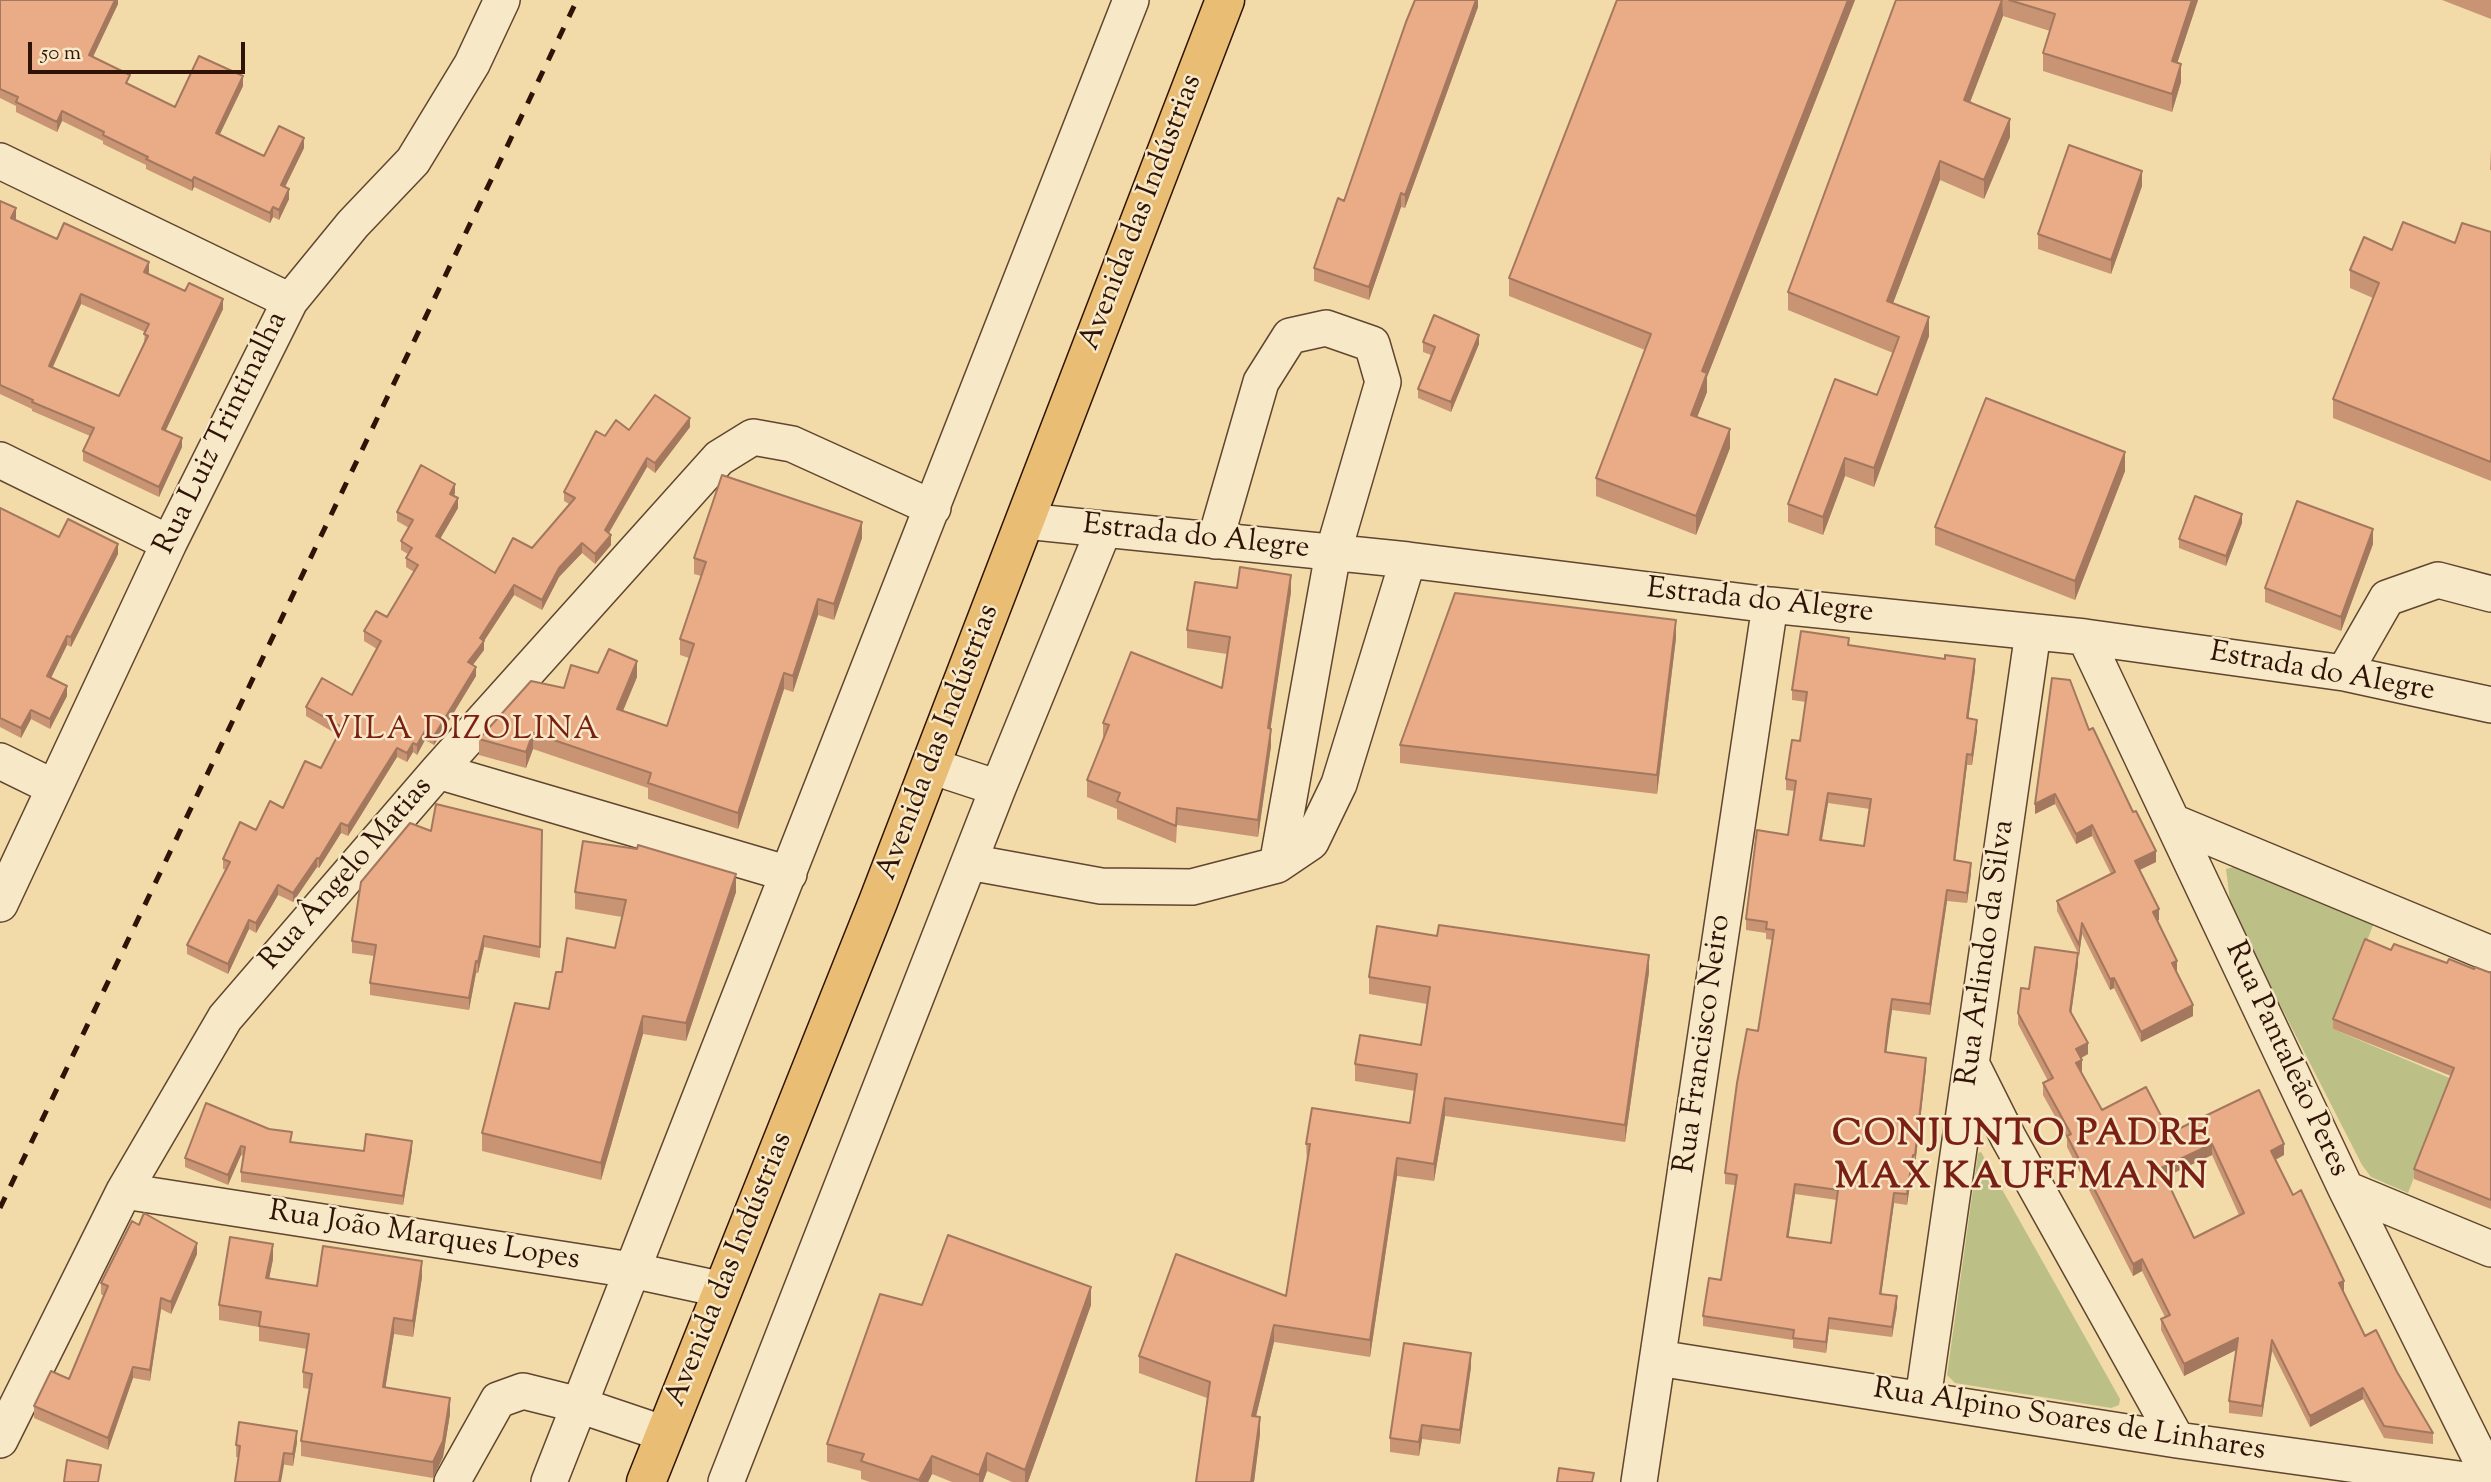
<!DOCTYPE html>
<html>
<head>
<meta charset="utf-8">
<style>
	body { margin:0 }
	#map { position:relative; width:2491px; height:1482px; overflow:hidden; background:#f2dba9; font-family:"Sorts Mill Goudy",serif }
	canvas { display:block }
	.scale { position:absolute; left:28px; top:42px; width:217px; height:32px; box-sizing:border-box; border:4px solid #2f1306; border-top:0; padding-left:9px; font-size:21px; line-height:24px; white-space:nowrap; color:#2f1306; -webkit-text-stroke:5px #f7e8c7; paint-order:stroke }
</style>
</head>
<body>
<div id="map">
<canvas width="2491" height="1482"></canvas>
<div class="scale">50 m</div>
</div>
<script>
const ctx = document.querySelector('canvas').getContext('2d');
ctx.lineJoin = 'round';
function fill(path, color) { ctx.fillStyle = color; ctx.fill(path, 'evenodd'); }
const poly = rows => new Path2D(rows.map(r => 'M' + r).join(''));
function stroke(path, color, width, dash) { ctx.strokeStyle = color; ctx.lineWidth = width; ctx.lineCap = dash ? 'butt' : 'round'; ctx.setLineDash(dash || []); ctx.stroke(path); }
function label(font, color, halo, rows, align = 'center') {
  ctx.font = font + ' "Sorts Mill Goudy",serif'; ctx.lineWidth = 5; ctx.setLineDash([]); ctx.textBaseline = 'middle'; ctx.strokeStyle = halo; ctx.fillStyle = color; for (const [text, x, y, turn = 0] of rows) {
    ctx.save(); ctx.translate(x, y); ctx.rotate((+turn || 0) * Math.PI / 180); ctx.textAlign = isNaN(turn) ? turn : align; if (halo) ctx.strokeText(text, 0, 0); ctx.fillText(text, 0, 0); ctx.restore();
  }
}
const green = poly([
	[2234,867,2265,880,2377,915,2333,1029,2452,1079,2408,1193,2371,1177,2362,1165,2231,909,2226,869],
	[1981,1152,2120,1399,2119,1405,2111,1408,1955,1383,1947,1375,1978,1153]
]);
const minor = poly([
	[0,161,290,301],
	[0,460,169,543],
	[1025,521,1408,560,1770,605,2085,637,2344,673,2491,705],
	[1215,541,1261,382,1290,336,1326,328,1372,344,1383,382,1333,553,1277,865],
	[2085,637,2346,1189,2491,1480],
	[2344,673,2387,598,2438,580,2491,594],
	[0,761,53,787],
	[931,766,998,788],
	[438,771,789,874],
	[2173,822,2491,954],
	[969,862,1101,886,1192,887,1277,865,1311,842,1339,784,1408,560],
	[0,904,169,543,290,301,353,224,413,161,472,64,502,0],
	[1972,1065,2008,1137,2177,1440],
	[2346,1189,2491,1249],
	[124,1191,631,1270,724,1290],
	[1658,1358,2177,1440,2480,1482],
	[1923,1399,2033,632],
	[0,1440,124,1191,225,1018,438,771,719,458,753,437,792,444,933,508],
	[452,1482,498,1400,523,1391,579,1405,665,1434],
	[549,1482,1131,0],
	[726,1482,998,788,1104,529],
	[1639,1482,1770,605]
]);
const major = poly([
	[646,1482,878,902,1225,0]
]);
const rail = poly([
	[0,1208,577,0]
]);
const wall = poly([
	[0,0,118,0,118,4,93,57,130,85,175,107,243,86,220,134,264,156,304,148,285,187,289,199,279,220,273,217,270,223,194,187,192,191,146,169,146,165,103,144,103,141,62,121,57,132,16,112,16,106,0,98],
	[1478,0,1478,7,1405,208,1401,207,1369,300,1314,281,1314,268,1344,201],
	[1617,0,1855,0,1707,377,1707,392,1697,417,1730,448,1696,535,1596,496,1596,478,1645,350,1509,296,1509,278],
	[1896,0,2198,0,2177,63,2181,82,2172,112,2043,71,2043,53,2050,31,2003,16,1970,102,2010,137,1984,199,1940,180,1893,303,1929,336,1874,487,1845,476,1823,535,1788,522,1788,504,1877,395,1893,353,1788,310,1788,292],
	[2442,0,2491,0,2491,19],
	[2491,149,2491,170,2490,170],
	[2142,186,2111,274,2038,249,2038,234],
	[0,201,16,218,15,220,57,239,149,272,148,274,223,309,166,430,182,447,159,497,83,461,83,451,90,436,32,411,32,409,0,394],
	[81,304,145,332,144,342,119,396,53,367],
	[2491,232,2491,481,2333,418,2333,399,2373,298,2350,288,2350,270,2392,250,2455,243],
	[1423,342,1479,344,1451,412,1418,398,1418,389,1431,355,1423,352],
	[690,427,655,473,647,467,609,533,611,545,595,564,582,553,559,577,542,610,514,595,484,641,484,650,473,665,476,676,434,745,425,740,417,755,413,752,407,762,397,757,348,836,341,833,319,868,317,867,293,902,278,895,256,933,249,929,228,974,187,954,187,945,226,870,223,869,223,859,283,808,321,768,338,735,306,716,306,707,352,695,377,649,364,641,364,631,387,617,414,572,406,567,406,558,408,554,401,550,401,541,409,528,397,521,397,512,455,493,454,496,458,508,440,539,495,573,532,548,569,504,564,501,564,492,605,436,629,430],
	[2125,471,2075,600,1935,545,1935,527],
	[0,508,59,537,118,554,71,647,67,645,51,678,67,696,50,729,31,719,21,738,0,727],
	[2242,523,2226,566,2179,548,2179,539],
	[862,538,834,620,818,615,793,692,784,689,738,829,648,799,648,788,533,749,526,768,479,755,479,739,564,688,598,673,637,677,623,711,667,726,689,658,680,655,680,639,701,576,694,574,694,558],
	[2373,544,2341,631,2265,602,2265,588],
	[1237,588,1291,592,1270,729,1271,746,1258,837,1177,825,1176,843,1117,819,1117,809,1087,797,1087,780,1103,740,1103,723,1222,688,1227,654,1187,648,1187,630],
	[1676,638,1657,794,1400,763,1400,745],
	[1849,645,1975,670,1968,718,1977,730,1972,765,1967,765,1955,860,1971,873,1967,903,1947,901,1930,1015,1892,1010,1888,1035,1886,1052,1926,1068,1915,1166,1913,1165,1907,1205,1894,1203,1881,1294,1897,1307,1892,1337,1829,1329,1826,1353,1793,1348,1793,1340,1703,1326,1703,1316,1721,1280,1735,1185,1725,1184,1725,1173,1758,1031,1773,940,1766,939,1766,933,1746,930,1746,919,1788,835,1795,791,1786,790,1786,779,1800,741,1806,702,1792,700,1792,690],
	[1828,803,1870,809,1864,846,1822,840],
	[1795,1194,1837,1200,1831,1243,1788,1237],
	[2089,730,2156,862,2140,870,2159,920,2157,920,2177,971,2177,972,2193,1016,2141,1042,2114,988,2110,990,2082,934,2079,956,2078,954,2078,964,2071,1013,2088,1054,2080,1058,2081,1072,2102,1110,2170,1133,2284,1155,2275,1160,2344,1292,2343,1292,2365,1336,2397,1372,2433,1433,2433,1444,2384,1438,2363,1399,2310,1427,2272,1351,2262,1417,2229,1413,2229,1401,2236,1350,2184,1376,2161,1330,2161,1319,2165,1317,2142,1271,2133,1276,2067,1147,2067,1138,2043,1095,2043,1083,2048,1081,2018,1024,2018,1013,2029,989,2078,953,2057,911,2057,901,2111,874,2092,836,2076,844,2055,804,2035,814],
	[2212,1155,2239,1215,2194,1238,2165,1177],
	[542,830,540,958,484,947,478,973,476,973,469,1010,370,995,370,983,374,956,352,953,352,941,431,831],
	[575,892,736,892,686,1041,643,1034,601,1180,482,1151,482,1133,549,1009,562,972,615,948,622,917,575,909],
	[2447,963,2491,973,2491,1209,2414,1179,2414,1169,2451,1076,2333,1029,2333,1019],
	[1649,972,1625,1142,1445,1116,1434,1181,1397,1176,1370,1357,1274,1342,1256,1416,1260,1434,1254,1482,1196,1482,1207,1398,1139,1373,1139,1356,1286,1296,1307,1161,1306,1144,1410,1123,1415,1091,1355,1081,1355,1064,1421,1045,1427,1004,1369,994,1369,977],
	[206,1103,292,1142,364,1151,412,1150,403,1205,241,1182,241,1172,243,1156,241,1155,228,1185,185,1167,185,1158],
	[197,1254,171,1314,161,1309,150,1381,133,1378,108,1450,34,1418,34,1406,69,1379,104,1296,101,1294,101,1283],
	[273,1259,269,1279,317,1286,422,1277,413,1337,394,1334,385,1388,450,1414,443,1457,433,1478,301,1456,301,1441,310,1389,303,1388,303,1372,307,1349,259,1341,259,1327,219,1320,219,1305],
	[922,1305,1091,1305,1028,1482,1012,1482,987,1471,983,1482,952,1482,932,1474,928,1482,870,1482,861,1479,861,1471,827,1462,827,1444],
	[1471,1367,1460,1444,1422,1439,1419,1456,1390,1452,1390,1438],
	[297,1442,293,1466,236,1457,236,1445]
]);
const shadedWall = poly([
	[115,0,118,0,118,4,89,65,89,55],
	[1476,0,1478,0,1478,7,1405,208,1405,195],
	[1848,0,1855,0,1707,377,1707,392,1691,433,1691,415,1702,371],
	[2002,0,2003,16,1964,118,1964,100],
	[2192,0,2198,0,2172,79,2172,61],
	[2181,64,2181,82,2172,112,2172,94],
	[243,76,243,86,216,142,216,133],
	[62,111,62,121,57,132,57,122],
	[2010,119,2010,137,1984,199,1984,180],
	[304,138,304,148,281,195,281,185],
	[1940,161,1940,180,1887,319,1887,301],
	[2142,171,2142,186,2111,274,2111,260],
	[194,177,194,187,192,191,192,181],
	[289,189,289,199,279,220,279,210],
	[1401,193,1401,207,1369,300,1369,287],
	[273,207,273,217,270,223,270,213],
	[16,208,16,218,11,228,11,218],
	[149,262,149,272,144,282,144,272],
	[81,294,81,304,49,375,49,366],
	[223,299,223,309,162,438,162,429],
	[1929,317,1929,336,1874,487,1874,468],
	[1479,335,1479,344,1451,412,1451,402],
	[690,418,690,427,655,473,655,463],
	[1730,429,1730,448,1696,535,1696,516],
	[182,438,182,447,159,497,159,487],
	[2125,452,2125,471,2075,600,2075,581],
	[647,458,647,467,605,539,605,530],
	[1845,458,1845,476,1823,535,1823,517],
	[455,484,455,493,450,503,450,494],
	[458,498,458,508,436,546,436,536],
	[2242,514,2242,523,2226,566,2226,556],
	[862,522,862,538,834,620,834,604],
	[2373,529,2373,544,2341,631,2341,617],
	[611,535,611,545,595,564,595,554],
	[582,543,582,553,559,577,542,610,542,600,559,568],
	[118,544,118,554,71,647,71,637],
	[1291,575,1291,592,1268,746,1268,728],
	[514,585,514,595,484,641,484,650,468,671,468,662,480,638],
	[818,599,818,615,793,692,793,676],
	[1676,620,1676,638,1657,794,1657,775],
	[67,636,67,645,47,686,47,676],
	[1975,659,1975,670,1967,729,1967,718],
	[637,661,637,677,617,725,617,709],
	[476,667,476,676,434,745,434,736],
	[784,673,784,689,738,829,738,813],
	[67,686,67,696,50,729,50,719],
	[31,710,31,719,21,738,21,728],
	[1977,720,1977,730,1972,765,1972,755],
	[1271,729,1271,746,1258,837,1258,820],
	[425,731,425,740,417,755,417,745],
	[533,733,533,749,526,768,526,752],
	[413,743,413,752,407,762,407,753],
	[397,748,397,757,348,836,348,826],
	[1967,754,1967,765,1954,871,1954,860],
	[1828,793,1828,803,1820,850,1820,840],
	[2055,794,2055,804,2035,814,2035,804],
	[341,823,341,833,319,868,319,859],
	[2092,825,2092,836,2076,844,2076,834],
	[2156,851,2156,862,2135,872,2135,861],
	[317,858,317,867,293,902,293,893],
	[1971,863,1971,873,1967,903,1967,893],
	[736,874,736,892,686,1041,686,1023],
	[278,885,278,895,256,933,256,923],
	[1947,890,1947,901,1930,1015,1930,1004],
	[2159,909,2159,920,2153,923,2153,912],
	[249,920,249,929,228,974,228,964],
	[2082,923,2082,934,2079,956,2079,945],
	[484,936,484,947,478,973,478,962],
	[2078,953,2078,964,2070,1022,2070,1011],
	[1649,955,1649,972,1625,1142,1625,1125],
	[476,961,476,973,469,1010,469,998],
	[2177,961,2177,971,2172,974,2172,963],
	[2114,978,2114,988,2110,990,2110,979],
	[1892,999,1892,1010,1885,1063,1885,1052],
	[2193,1005,2193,1016,2141,1042,2141,1032],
	[643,1016,643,1034,601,1180,601,1163],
	[2088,1043,2088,1054,2076,1061,2076,1049],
	[1926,1058,1926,1068,1915,1166,1915,1155],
	[2082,1060,2082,1071,2076,1074,2076,1063],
	[1445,1098,1445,1116,1434,1181,1434,1164],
	[412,1141,412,1150,403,1205,403,1196],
	[2212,1144,2212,1155,2161,1179,2161,1168],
	[2284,1144,2284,1155,2271,1162,2271,1151],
	[241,1146,241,1155,228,1185,228,1175],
	[1913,1155,1913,1165,1907,1205,1907,1194],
	[1397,1158,1397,1176,1370,1357,1370,1340],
	[1795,1184,1795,1194,1787,1248,1787,1237],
	[1894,1193,1894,1203,1880,1304,1880,1294],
	[197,1243,197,1254,171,1314,171,1302],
	[273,1244,273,1259,266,1294,266,1278],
	[2142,1259,2142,1271,2133,1276,2133,1264],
	[422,1261,422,1277,413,1337,413,1321],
	[2344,1281,2344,1292,2339,1295,2339,1283],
	[1091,1287,1091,1305,1028,1482,1025,1482,1025,1470],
	[1897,1296,1897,1307,1892,1337,1892,1327],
	[161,1298,161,1309,150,1381,150,1370],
	[394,1318,394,1334,383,1403,383,1387],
	[1829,1318,1829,1329,1826,1353,1826,1342],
	[1274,1325,1274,1342,1252,1433,1252,1416],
	[2238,1338,2238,1349,2184,1376,2184,1364],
	[2272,1340,2272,1351,2262,1417,2262,1406],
	[1471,1353,1471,1367,1460,1444,1460,1430],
	[133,1367,133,1378,108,1450,108,1438],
	[2363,1388,2363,1399,2310,1427,2310,1416],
	[450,1398,450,1414,443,1457,433,1478,433,1462],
	[1260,1417,1260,1434,1254,1482,1251,1482],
	[1422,1425,1422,1439,1419,1456,1419,1442],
	[297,1431,297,1442,293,1466,293,1454],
	[284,1453,284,1465,281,1482,279,1482],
	[987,1453,987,1471,983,1482,979,1482,979,1475],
	[932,1456,932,1474,928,1482,919,1482]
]);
const building = poly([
	[0,0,115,0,89,55,130,75,126,83,175,107,199,56,243,76,216,133,264,156,279,126,304,138,281,185,289,189,279,210,273,207,270,213,194,177,192,181,146,159,148,157,103,135,104,132,62,111,57,122,16,102,18,97,0,89,0,0],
	[1415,0,1476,0,1405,195,1401,193,1369,287,1314,268,1338,198,1344,201,1406,22,1415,0],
	[1617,0,1848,0,1702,371,1707,373,1691,415,1730,429,1696,516,1596,478,1651,334,1509,278,1617,0],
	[1896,0,2002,0,1964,100,2010,119,1984,180,1940,161,1887,301,1929,317,1874,468,1845,458,1823,517,1788,504,1835,379,1877,395,1899,337,1788,292,1896,0],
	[2009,0,2192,0,2172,61,2181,64,2172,94,2043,53,2055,14,2009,0],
	[2069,145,2142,171,2111,260,2038,234,2069,145],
	[0,201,16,208,11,218,57,239,64,223,149,262,144,272,185,291,189,283,223,299,162,429,182,438,159,487,83,451,94,428,32,402,33,400,0,385,0,201],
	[81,294,149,324,144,334,148,336,119,396,49,366,81,294],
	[2403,222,2455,243,2462,223,2491,232,2491,462,2333,399,2379,283,2350,270,2364,237,2392,250,2403,222],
	[1434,315,1479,335,1451,402,1418,389,1435,347,1423,342,1434,315],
	[655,395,690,418,655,463,647,458,605,530,611,535,595,554,582,543,559,568,542,600,514,585,480,638,484,641,468,662,476,667,434,736,425,731,417,745,413,743,407,753,397,748,348,826,341,823,319,859,317,858,293,893,278,885,256,923,249,920,228,964,187,945,230,862,223,859,240,822,256,830,270,801,283,808,305,761,321,768,342,727,306,707,322,678,352,695,381,641,364,631,376,611,387,617,418,565,406,558,412,548,401,541,413,520,397,512,421,465,455,484,450,494,458,498,436,536,495,573,513,538,532,548,575,498,564,492,596,431,605,436,616,420,629,430,655,395],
	[1986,398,2125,452,2075,581,1935,527,1986,398],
	[722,475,862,522,834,604,818,599,793,676,784,673,738,813,648,783,651,773,533,733,526,752,479,739,531,681,564,688,571,665,598,673,609,649,637,661,617,709,667,726,694,644,680,639,706,562,694,558,722,475],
	[2195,496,2242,514,2226,556,2179,539,2195,496],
	[2297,501,2373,529,2341,617,2265,588,2297,501],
	[0,508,59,537,68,519,118,544,71,637,67,636,47,676,67,686,50,719,31,710,21,728,0,718,0,508],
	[1240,567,1291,575,1268,728,1271,729,1258,820,1177,808,1176,826,1117,801,1120,793,1087,780,1109,725,1103,723,1131,652,1222,688,1230,637,1187,630,1195,582,1237,588,1240,567],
	[1455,593,1676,620,1657,775,1400,745,1455,593],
	[1801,631,1849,638,1848,645,1945,659,1945,655,1975,659,1967,718,1977,720,1972,755,1967,754,1954,860,1971,863,1967,893,1947,890,1930,1004,1892,999,1888,1025,1885,1052,1926,1058,1915,1155,1913,1155,1907,1194,1894,1193,1880,1294,1897,1296,1892,1327,1829,1318,1826,1342,1793,1338,1794,1330,1703,1316,1709,1278,1721,1280,1737,1175,1725,1173,1737,1083,1747,1029,1758,1031,1774,930,1766,929,1767,922,1746,919,1757,830,1788,835,1796,781,1786,779,1792,740,1800,741,1807,692,1792,690,1801,631],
	[1828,793,1871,799,1864,846,1820,840,1828,793],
	[1795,1184,1838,1190,1831,1243,1787,1237,1795,1184],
	[2052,678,2070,680,2089,730,2093,728,2133,812,2136,811,2156,851,2135,861,2159,909,2153,912,2177,961,2172,963,2193,1005,2141,1032,2114,978,2110,979,2082,923,2079,945,2057,901,2115,872,2092,825,2076,834,2055,794,2035,804,2052,678],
	[436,804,542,830,540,947,484,936,478,962,476,961,469,998,370,983,376,945,352,941,361,882,410,823,431,831,436,804],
	[583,841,637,849,638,845,736,874,686,1023,643,1016,601,1163,482,1133,515,1003,549,1009,556,972,562,972,567,938,615,948,626,900,575,892,583,841],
	[1439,925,1649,955,1625,1125,1445,1098,1434,1164,1397,1158,1370,1340,1274,1325,1252,1416,1260,1417,1251,1482,1196,1482,1210,1382,1139,1356,1176,1254,1286,1296,1310,1144,1306,1144,1312,1108,1410,1123,1417,1074,1355,1064,1360,1035,1421,1045,1430,987,1369,977,1377,926,1437,936,1439,925],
	[2365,939,2391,950,2394,944,2447,963,2449,959,2474,969,2475,967,2491,973,2491,1200,2414,1169,2454,1068,2333,1019,2365,939],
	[2035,947,2078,953,2070,1011,2088,1043,2076,1049,2082,1060,2076,1063,2102,1110,2146,1087,2170,1133,2259,1090,2284,1144,2271,1151,2293,1195,2301,1190,2344,1281,2339,1283,2365,1336,2376,1330,2397,1372,2433,1433,2384,1426,2363,1388,2310,1416,2272,1340,2262,1406,2229,1401,2238,1338,2184,1364,2161,1319,2170,1315,2142,1259,2133,1264,2067,1136,2071,1134,2043,1083,2053,1078,2018,1013,2021,988,2029,989,2035,947],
	[2212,1144,2244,1213,2194,1238,2161,1168,2212,1144],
	[206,1103,269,1129,292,1132,290,1142,364,1151,366,1134,412,1141,403,1196,241,1172,245,1147,241,1146,228,1175,185,1158,206,1103],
	[144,1213,197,1243,171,1302,161,1298,150,1370,133,1367,108,1438,34,1406,51,1371,69,1379,108,1286,101,1283,132,1221,139,1225,144,1213],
	[948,1235,1091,1287,1025,1470,987,1453,979,1475,932,1456,919,1480,861,1461,864,1454,827,1444,880,1294,922,1305,948,1235],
	[230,1237,273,1244,266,1278,317,1286,323,1246,422,1261,413,1321,394,1318,383,1387,450,1398,443,1441,433,1462,301,1441,312,1374,303,1372,309,1334,259,1326,261,1312,219,1305,230,1237],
	[1404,1343,1471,1353,1460,1430,1422,1425,1419,1442,1390,1438,1404,1343],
	[239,1422,297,1431,293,1454,284,1453,279,1482,235,1482,240,1446,236,1445,239,1422],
	[67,1460,101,1465,98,1482,64,1482,67,1460],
	[1559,1468,1594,1473,1592,1482,1557,1482,1559,1468]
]);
const streetNames = [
	["Avenida das Indústrias",1143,213,-69],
	["Rua Luiz Trintinalha",223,434,-64],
	["Estrada do Alegre",1196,539,6],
	["Estrada do Alegre",1760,603,6],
	["Estrada do Alegre",2322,674,10],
	["Avenida das Indústrias",940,743,-69],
	["Rua Ângelo Matias",348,875,-49],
	["Rua Arlindo da Silva",1988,953,-82],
	["Rua Francisco Neiro",1705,1044,-82],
	["Rua Pantaleão Peres",2285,1060,65],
	["Rua João Marques Lopes",424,1238,9],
	["Avenida das Indústrias",731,1270,-68],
	["Rua Alpino Soares de Linhares",2069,1422,9]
];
const neighbourhoodNames = [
	["VILA DIZOLINA",463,733]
];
const districtNames = [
	["CONJUNTO PADRE",2022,1138],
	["MAX KAUFFMANN",2022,1181]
];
fill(green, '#bcc087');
stroke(minor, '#60452f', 38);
stroke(major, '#2f1306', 41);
stroke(minor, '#f7e8c7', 35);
stroke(major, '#e9be74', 38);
stroke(rail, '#2f1306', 5, [12, 12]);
fill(wall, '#c89474');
fill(shadedWall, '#a3785e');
fill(building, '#e9ac87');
stroke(building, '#a3785e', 2);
label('30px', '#2f1306', '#f7e8c7', streetNames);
ctx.letterSpacing = '2px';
label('32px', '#7a1f14', '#f7e8c7', neighbourhoodNames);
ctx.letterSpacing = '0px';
ctx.letterSpacing = '2px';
label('bold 37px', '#7a1f14', '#f7e8c7', districtNames);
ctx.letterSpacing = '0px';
</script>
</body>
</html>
